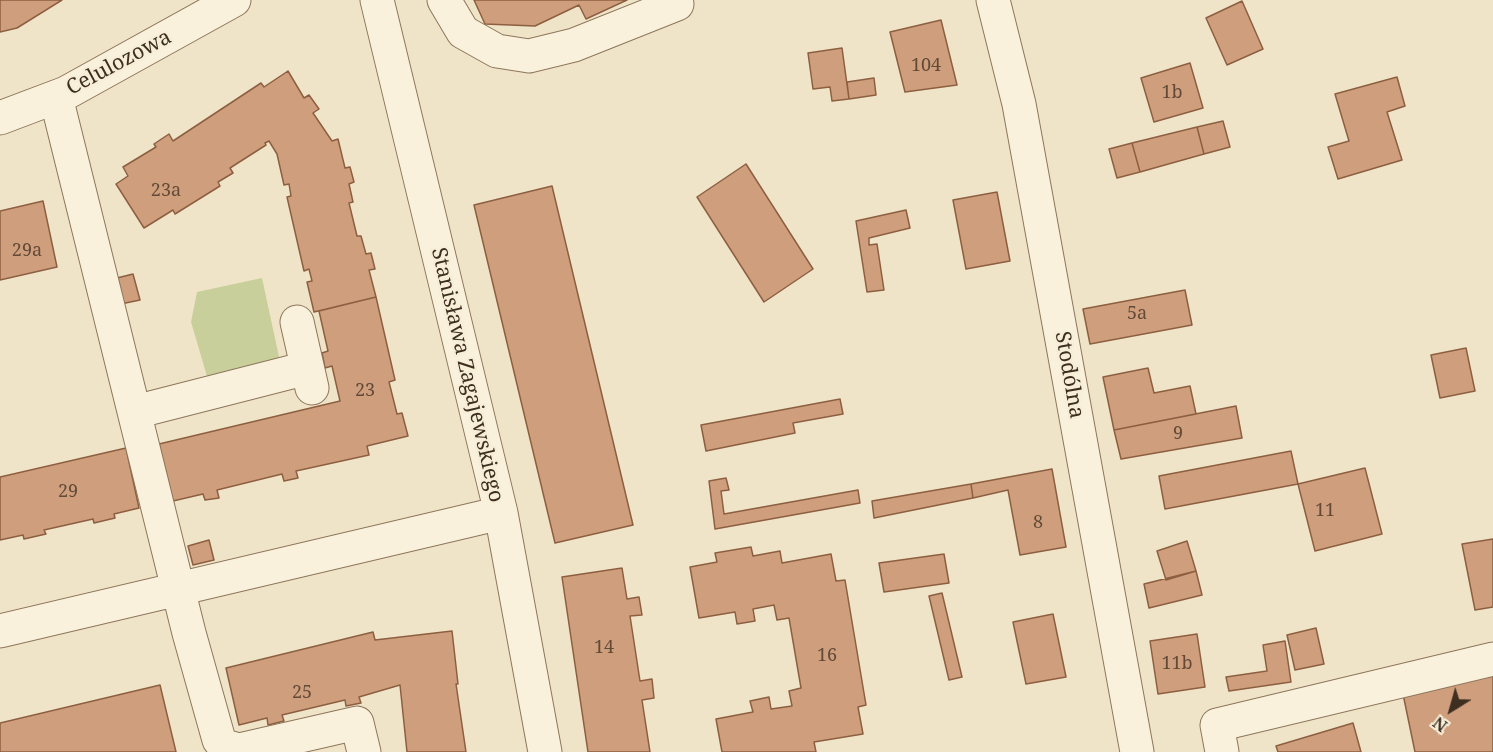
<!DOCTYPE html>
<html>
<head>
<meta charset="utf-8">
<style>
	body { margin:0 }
	#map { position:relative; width:1493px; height:752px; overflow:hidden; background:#f0e4c8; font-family:"Noto Serif",serif }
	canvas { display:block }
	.north { position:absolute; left:1421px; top:680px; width:60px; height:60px; -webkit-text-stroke:4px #f7eed8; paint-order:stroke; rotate:217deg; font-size:16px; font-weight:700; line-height:24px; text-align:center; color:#3d2e20 }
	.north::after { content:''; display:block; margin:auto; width:21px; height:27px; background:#3d2e20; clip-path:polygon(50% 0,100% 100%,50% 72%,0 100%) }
</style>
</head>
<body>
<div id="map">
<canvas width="1493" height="752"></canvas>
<div class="north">N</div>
</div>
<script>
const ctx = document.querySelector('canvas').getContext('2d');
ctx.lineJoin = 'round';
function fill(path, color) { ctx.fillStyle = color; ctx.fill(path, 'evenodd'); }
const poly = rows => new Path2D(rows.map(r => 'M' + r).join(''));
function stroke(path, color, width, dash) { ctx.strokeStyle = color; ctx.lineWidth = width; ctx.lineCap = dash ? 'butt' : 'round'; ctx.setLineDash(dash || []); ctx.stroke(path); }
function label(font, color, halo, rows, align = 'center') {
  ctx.font = font + ' "Noto Serif",serif'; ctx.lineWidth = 5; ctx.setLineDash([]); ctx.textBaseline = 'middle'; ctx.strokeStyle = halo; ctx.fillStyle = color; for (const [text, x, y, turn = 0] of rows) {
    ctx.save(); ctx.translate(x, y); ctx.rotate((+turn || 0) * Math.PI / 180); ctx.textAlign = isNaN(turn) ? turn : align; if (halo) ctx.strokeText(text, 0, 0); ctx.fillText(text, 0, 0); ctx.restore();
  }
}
const green = poly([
	[262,278,281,366,209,383,191,322,197,292]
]);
const building = poly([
	[0,0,62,0,17,28,0,32,0,0],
	[474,0,627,0,586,19,579,5,535,26,485,24,474,0],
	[1242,1,1263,49,1227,65,1206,18,1242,1],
	[941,20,957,85,905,92,890,32,941,20],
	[842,48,849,99,832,101,830,87,813,89,808,53,842,48],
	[1190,63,1203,108,1154,122,1141,78,1190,63],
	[288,71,304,98,309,95,319,109,313,113,332,141,338,139,345,168,350,167,354,182,349,184,353,202,349,203,357,236,361,236,366,254,371,253,375,269,369,270,376,297,314,312,307,282,312,281,309,269,304,271,287,197,291,196,289,184,284,185,277,154,269,141,265,143,266,145,230,168,233,173,218,182,220,186,175,214,173,210,144,228,116,184,128,176,123,167,156,147,154,144,169,134,173,141,261,83,264,87,288,71],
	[1397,77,1405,106,1387,112,1402,160,1338,179,1328,147,1349,141,1335,94,1397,77],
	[874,78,876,95,849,99,847,82,874,78],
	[1223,121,1230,147,1204,154,1197,127,1223,121],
	[1197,127,1204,154,1140,172,1132,143,1197,127],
	[1132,143,1140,172,1117,178,1109,149,1132,143],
	[746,164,813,269,764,302,697,197,746,164],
	[552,186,633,525,555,543,474,205,552,186],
	[997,192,1010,261,966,269,953,200,997,192],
	[43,201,57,267,0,280,0,211,43,201],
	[906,210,910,228,869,238,869,245,877,244,884,290,867,292,856,221,906,210],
	[133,274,140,300,116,305,109,280,133,274],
	[1185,290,1192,325,1090,344,1083,309,1185,290],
	[376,297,395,380,389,382,397,414,402,413,408,436,367,446,369,455,296,471,298,478,284,481,282,474,217,490,219,498,205,500,203,494,173,501,159,444,340,401,332,366,325,368,322,353,328,351,319,311,376,297],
	[1466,348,1475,391,1440,398,1431,355,1466,348],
	[1148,368,1154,393,1190,386,1196,414,1114,430,1103,377,1148,368],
	[840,399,843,414,793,423,795,433,706,451,701,425,840,399],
	[1236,406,1242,438,1121,459,1114,430,1236,406],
	[126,448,139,508,114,514,115,518,94,523,93,519,44,530,46,534,24,539,23,535,0,540,0,477,126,448],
	[1291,451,1298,484,1165,509,1159,476,1291,451],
	[1365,468,1382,534,1315,551,1298,484,1365,468],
	[1052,469,1066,547,1020,555,1008,490,973,498,971,484,1052,469],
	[726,478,729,490,721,491,724,514,858,490,860,503,715,529,709,481,726,478],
	[971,484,973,498,874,518,872,501,971,484],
	[1493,539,1493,607,1475,610,1462,544,1493,539],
	[209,540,214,560,193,565,188,546,209,540],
	[1187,541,1196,571,1166,580,1157,551,1187,541],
	[751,547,753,556,780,551,782,563,831,554,836,581,845,580,866,705,858,707,863,734,814,742,816,752,722,752,716,719,753,712,750,701,769,697,771,709,792,706,789,691,801,688,789,618,777,620,774,605,753,609,755,621,737,624,735,612,699,618,690,567,717,562,715,553,751,547],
	[944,554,949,583,884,592,879,563,944,554],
	[622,568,627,599,639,597,642,615,630,616,640,681,652,679,654,698,642,700,650,752,588,752,562,577,622,568],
	[1196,571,1202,595,1149,608,1144,584,1196,571],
	[942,593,962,677,949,680,929,596,942,593],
	[1053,614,1066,677,1026,684,1013,622,1053,614],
	[1316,628,1324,664,1295,670,1287,635,1316,628],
	[452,631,458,684,456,684,466,752,407,752,400,685,359,697,361,703,346,706,345,700,282,715,284,721,268,725,267,718,239,725,226,668,373,632,375,640,452,631],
	[1197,634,1205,687,1158,694,1150,641,1197,634],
	[1285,641,1291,682,1229,691,1226,677,1267,671,1263,645,1285,641],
	[1493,676,1493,752,1415,752,1403,694,1493,676],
	[160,685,176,752,0,752,0,723,160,685],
	[1353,723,1361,752,1278,752,1276,746,1353,723]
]);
const minor = poly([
	[377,0,501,513,545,752],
	[444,0,463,32,497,51,529,56,574,45,677,4,676,0],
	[993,0,1019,104,1137,752],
	[56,97,189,633,219,740,225,746,239,750,357,723,364,752],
	[0,118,66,93,234,0],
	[297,322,312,388],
	[135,412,307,368],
	[0,631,501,513],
	[1222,752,1217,725,1493,659]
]);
const numberNames = [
	["104",926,66],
	["1b",1172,93],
	["23a",166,191],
	["29a",27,251],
	["5a",1137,314],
	["23",365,391],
	["9",1178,434],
	["29",68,492],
	["11",1325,511],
	["8",1038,523],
	["14",604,648],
	["16",827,656],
	["11b",1177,664],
	["25",302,693]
];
const streetNames = [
	["Celulozowa",119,63,-28],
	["Stanisława Zagajewskiego",467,375,77],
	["Stodólna",1069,375,80]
];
fill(green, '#c9cf9b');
fill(building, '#cf9f7d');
stroke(building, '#8d5f41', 1.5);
stroke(minor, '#8d765c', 35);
stroke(minor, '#faf1dc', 33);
label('18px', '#624a37', null, numberNames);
label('21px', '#3d2e20', '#f7eed8', streetNames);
</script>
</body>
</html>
